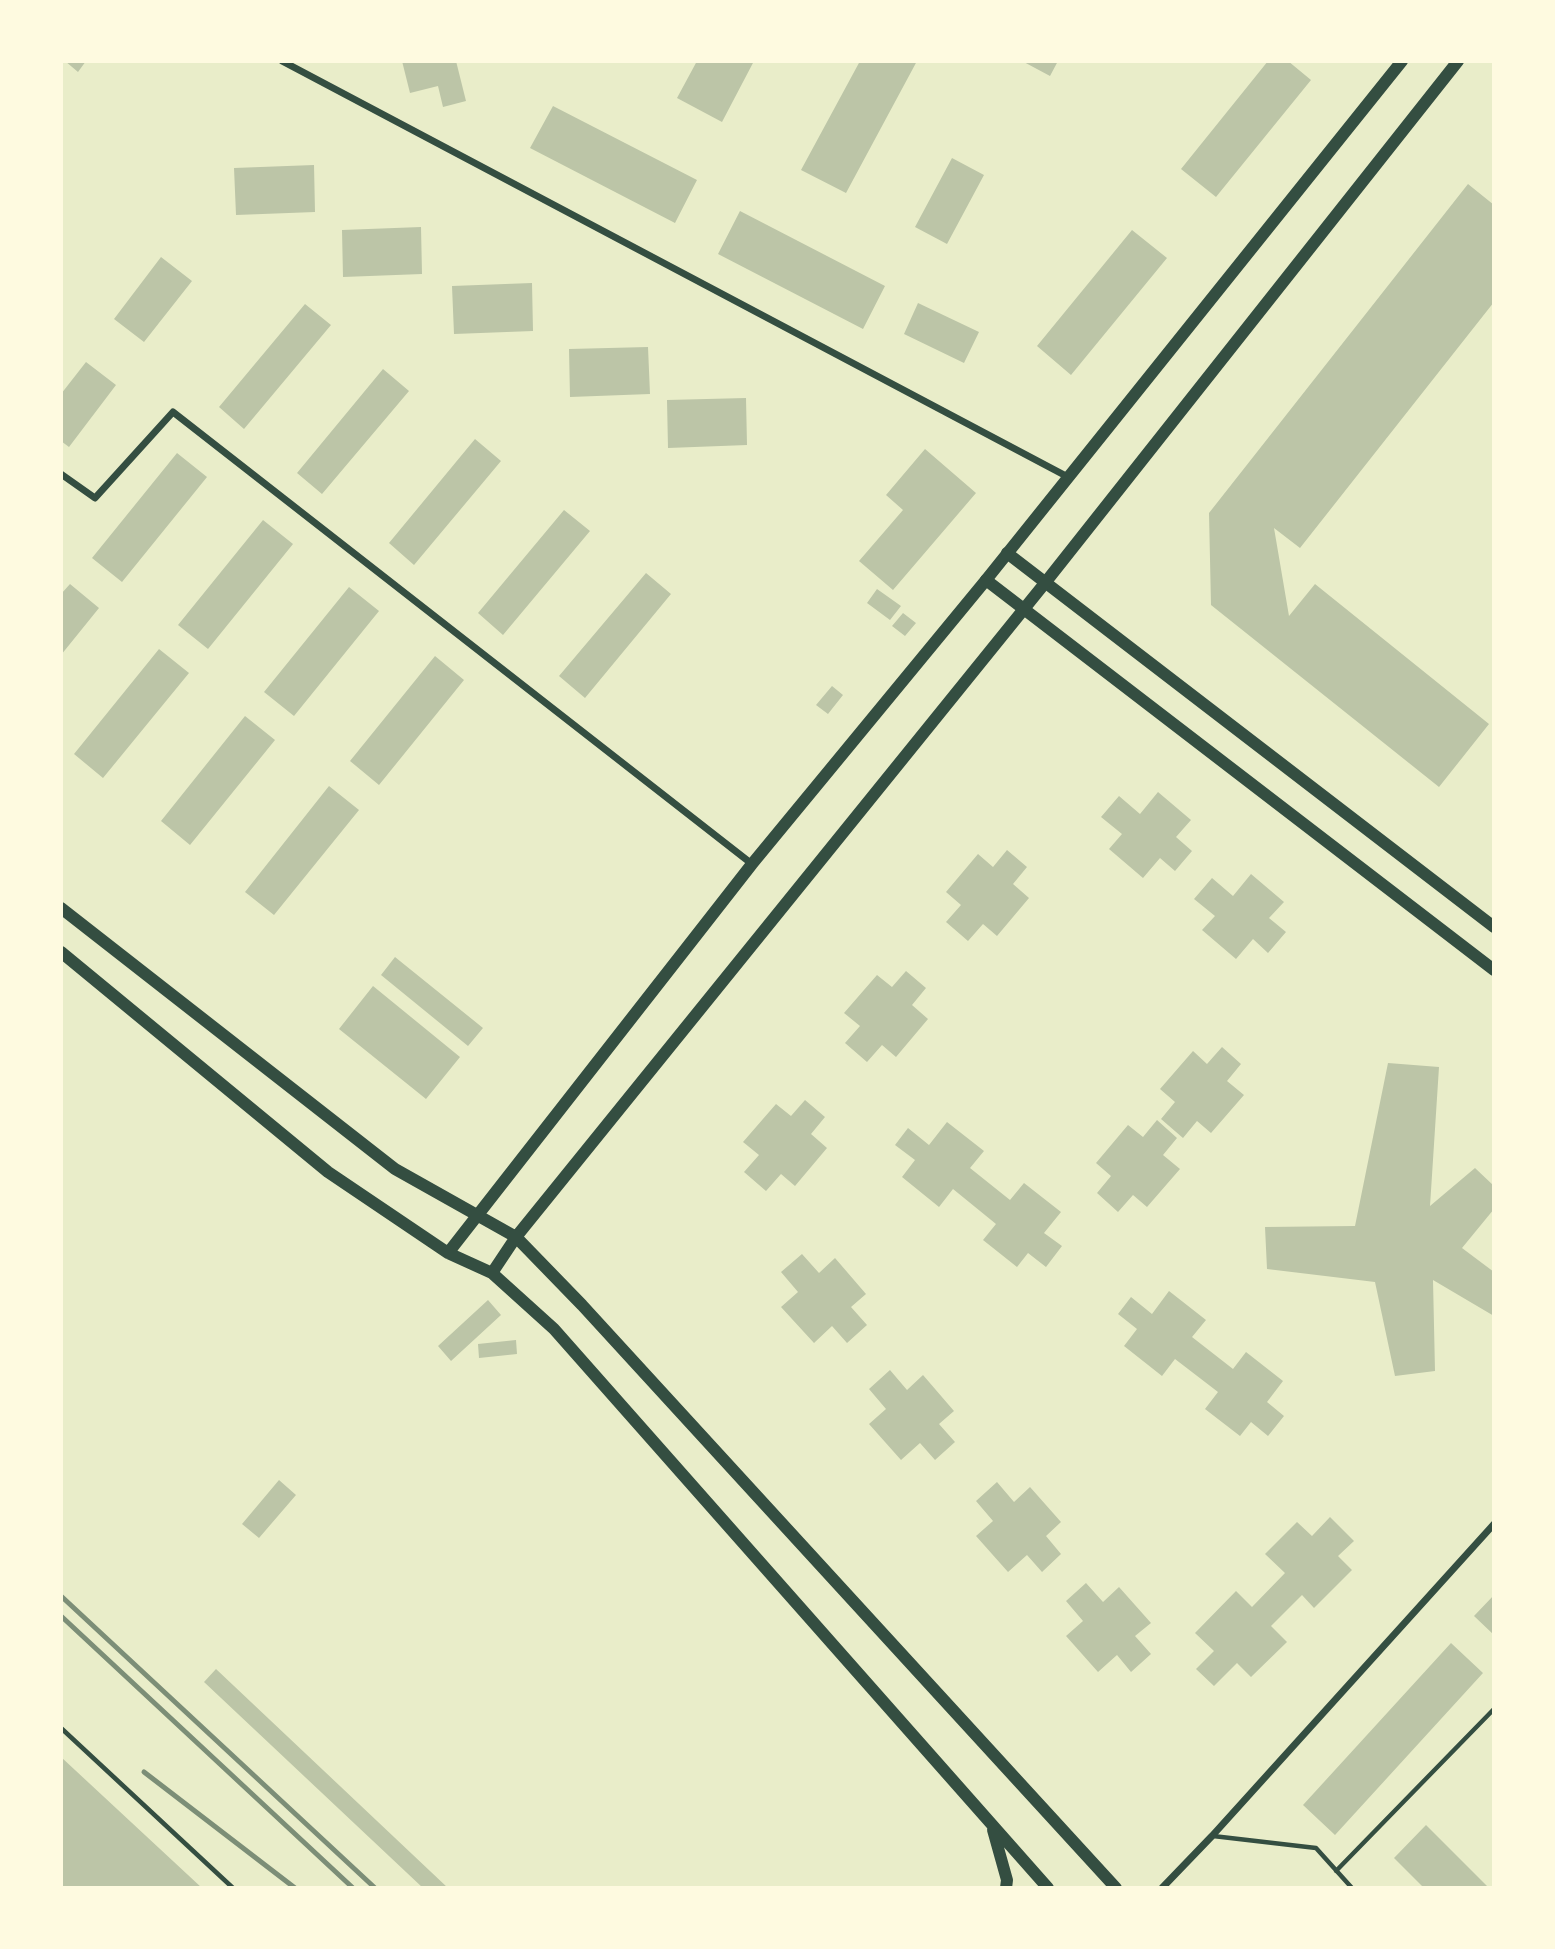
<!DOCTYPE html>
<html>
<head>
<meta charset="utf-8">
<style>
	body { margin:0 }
	#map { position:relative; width:1555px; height:1949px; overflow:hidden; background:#e9edc9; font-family:Montserrat,sans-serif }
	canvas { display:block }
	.frame { position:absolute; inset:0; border:63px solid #fefae0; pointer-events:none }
</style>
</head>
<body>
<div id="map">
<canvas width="1555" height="1949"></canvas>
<div class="frame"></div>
</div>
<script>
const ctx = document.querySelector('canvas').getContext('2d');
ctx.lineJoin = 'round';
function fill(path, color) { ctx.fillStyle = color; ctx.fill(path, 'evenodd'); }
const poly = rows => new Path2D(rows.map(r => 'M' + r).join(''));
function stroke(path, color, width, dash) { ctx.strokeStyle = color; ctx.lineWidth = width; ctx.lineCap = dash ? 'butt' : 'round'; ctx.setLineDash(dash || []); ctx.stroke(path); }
const building = poly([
	[65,61,86,61,78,72],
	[402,61,456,61,466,101,443,107,438,86,410,93],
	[697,61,754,61,722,122,677,98],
	[860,61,917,61,846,193,801,170],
	[1022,61,1058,61,1050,76],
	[1268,61,1288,61,1311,80,1216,197,1181,169],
	[553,106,697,180,675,223,530,148],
	[952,158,984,175,947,244,915,227],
	[314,165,315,212,236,215,234,168],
	[1468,184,1494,205,1494,302,1300,548,1274,528,1289,616,1315,584,1489,724,1439,787,1211,605,1209,513],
	[740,211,885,286,863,329,718,254],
	[421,227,422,274,343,277,342,230],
	[1132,230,1167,258,1071,375,1037,346],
	[161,257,192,281,144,342,114,319],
	[532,283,533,331,454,334,452,286],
	[918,303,979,332,964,363,904,334],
	[305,304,331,325,244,429,219,407],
	[648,347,650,394,570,397,569,349],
	[86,362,116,385,69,447,61,441,61,394],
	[383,369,409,391,322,494,297,473],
	[746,398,747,445,668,448,667,400],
	[475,439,501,461,414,565,389,543],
	[925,449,976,493,893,590,859,561,903,510,886,495],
	[177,453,207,477,122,582,92,558],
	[564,510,590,531,503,635,478,613],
	[263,520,293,544,208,649,178,625],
	[646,573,671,594,585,698,559,676],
	[70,584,99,608,61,655,61,594],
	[349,587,379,611,294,716,264,692],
	[877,589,901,606,890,620,867,603],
	[903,613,916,623,905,636,892,626],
	[159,649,189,673,103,778,74,754],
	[435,656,464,680,379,785,350,761],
	[832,686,843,695,828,714,816,705],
	[245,716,275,740,190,845,161,821],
	[329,786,359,810,274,915,245,892],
	[1158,792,1191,820,1176,837,1192,851,1175,871,1160,858,1143,878,1109,849,1122,834,1101,817,1119,796,1140,814],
	[1007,850,1027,867,1013,884,1029,898,997,936,983,924,968,941,946,922,961,905,946,892,978,854,993,867],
	[1251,874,1284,902,1269,918,1286,932,1268,953,1253,939,1236,959,1202,930,1215,916,1194,899,1212,878,1233,896],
	[395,957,483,1028,468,1046,381,975],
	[906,971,926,988,912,1005,928,1019,896,1057,882,1045,867,1062,845,1043,860,1026,844,1013,877,975,892,987],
	[373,986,460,1057,426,1099,339,1029],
	[1222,1047,1241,1064,1227,1081,1244,1095,1211,1133,1197,1121,1183,1138,1161,1119,1175,1102,1160,1089,1193,1051,1207,1064],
	[1388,1063,1439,1067,1430,1206,1475,1168,1494,1186,1494,1209,1462,1248,1494,1272,1494,1316,1433,1280,1435,1371,1395,1376,1375,1282,1267,1269,1265,1227,1355,1226],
	[805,1100,825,1117,811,1134,827,1148,795,1186,781,1174,766,1191,744,1172,759,1155,743,1142,776,1104,791,1116],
	[1157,1120,1177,1138,1163,1155,1180,1169,1147,1207,1133,1195,1118,1212,1097,1193,1111,1176,1096,1163,1128,1125,1143,1137],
	[947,1122,984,1151,970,1168,1010,1200,1024,1183,1061,1212,1044,1233,1062,1246,1046,1267,1028,1253,1017,1267,983,1240,996,1224,953,1189,939,1207,902,1177,915,1160,895,1145,908,1128,929,1145],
	[802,1254,819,1273,835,1258,866,1294,851,1307,867,1325,847,1343,832,1326,814,1343,781,1307,798,1292,781,1272],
	[1169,1291,1206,1320,1192,1337,1233,1369,1246,1352,1283,1381,1267,1402,1284,1416,1268,1436,1251,1422,1240,1436,1205,1409,1218,1392,1175,1359,1162,1376,1124,1346,1137,1329,1118,1314,1131,1297,1152,1314],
	[488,1300,501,1315,451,1361,438,1346],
	[516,1340,517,1354,479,1358,478,1344],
	[890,1370,907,1390,923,1375,954,1411,939,1424,955,1442,935,1460,920,1443,901,1460,869,1424,886,1409,869,1389],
	[279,1480,296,1495,259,1538,242,1524],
	[997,1482,1014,1502,1030,1487,1061,1522,1046,1536,1061,1554,1042,1572,1027,1555,1008,1572,976,1536,993,1521,976,1501],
	[1330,1517,1354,1541,1338,1556,1352,1570,1314,1608,1302,1595,1271,1626,1287,1642,1251,1677,1237,1663,1214,1686,1196,1669,1214,1651,1195,1633,1236,1591,1252,1607,1285,1573,1265,1554,1297,1522,1312,1536],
	[1086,1583,1103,1602,1119,1587,1151,1623,1135,1636,1151,1654,1131,1672,1117,1655,1098,1672,1066,1636,1083,1621,1066,1601],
	[1494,1595,1494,1635,1474,1616],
	[1451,1643,1483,1673,1335,1835,1303,1805],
	[216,1669,448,1888,423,1888,204,1682],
	[61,1757,202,1888,61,1888],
	[1426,1825,1489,1888,1424,1888,1394,1858]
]);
const service = poly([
	[61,1728,233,1888],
	[1213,1836,1316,1848,1352,1888],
	[1336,1871,1494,1709]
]);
const minor = poly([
	[282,61,1068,477],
	[61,474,95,498,173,412,752,864],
	[1162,1888,1212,1836,1494,1524]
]);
const tertiary = poly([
	[1007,553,1494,927],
	[986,580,1494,970]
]);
const secondary = poly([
	[61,908,395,1169,516,1237,582,1305,1116,1888],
	[61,952,328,1172,448,1253,492,1273,554,1329,1048,1888],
	[448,1253,752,864,986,580,1402,61],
	[492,1273,516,1237,1045,583,1458,61],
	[993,1830,1007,1880,1006,1888]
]);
const rail = poly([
	[61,1596,375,1888],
	[61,1616,353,1888],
	[144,1772,295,1888]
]);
fill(building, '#bcc5a7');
stroke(service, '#344e41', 4.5);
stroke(minor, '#344e41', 7);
stroke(tertiary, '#344e41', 12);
stroke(secondary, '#344e41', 12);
stroke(rail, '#7c8e77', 5);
</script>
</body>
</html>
